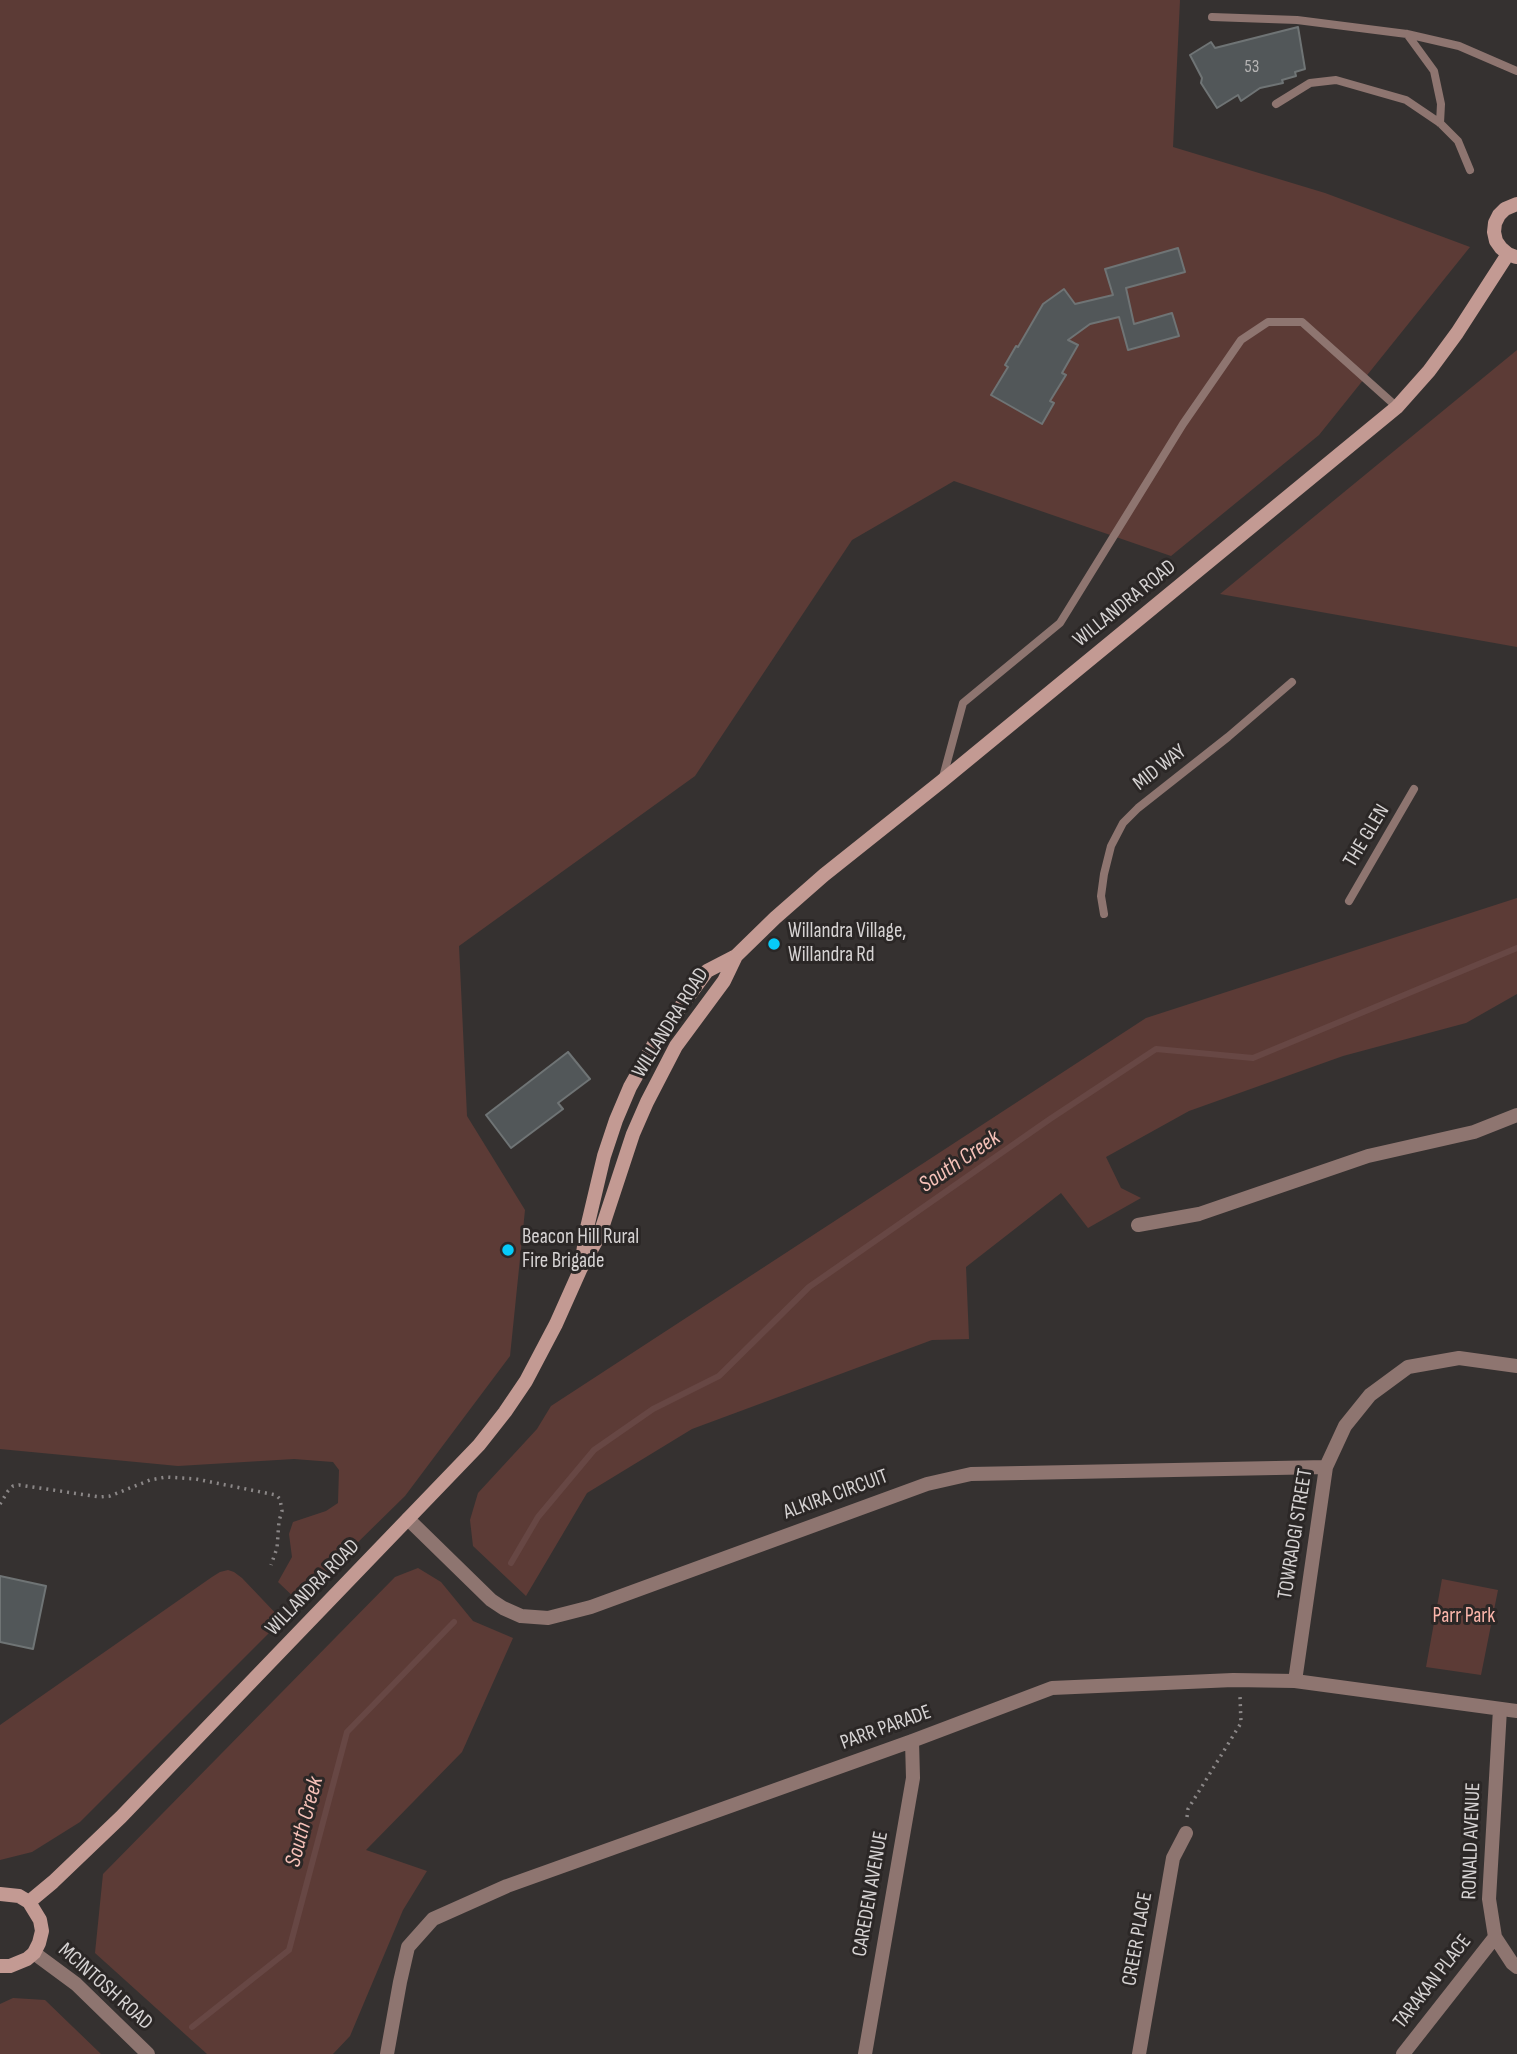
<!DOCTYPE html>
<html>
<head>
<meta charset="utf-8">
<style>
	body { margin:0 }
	canvas { display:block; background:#353130 }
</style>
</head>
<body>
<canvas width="1517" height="2054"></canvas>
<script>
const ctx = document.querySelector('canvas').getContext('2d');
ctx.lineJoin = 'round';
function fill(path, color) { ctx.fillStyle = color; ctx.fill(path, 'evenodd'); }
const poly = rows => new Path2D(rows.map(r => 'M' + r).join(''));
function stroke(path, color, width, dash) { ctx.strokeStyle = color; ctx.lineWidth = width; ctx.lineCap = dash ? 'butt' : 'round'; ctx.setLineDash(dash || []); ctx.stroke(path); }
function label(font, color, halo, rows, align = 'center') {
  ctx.font = font + ' "Sofia Sans Condensed",sans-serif'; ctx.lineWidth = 6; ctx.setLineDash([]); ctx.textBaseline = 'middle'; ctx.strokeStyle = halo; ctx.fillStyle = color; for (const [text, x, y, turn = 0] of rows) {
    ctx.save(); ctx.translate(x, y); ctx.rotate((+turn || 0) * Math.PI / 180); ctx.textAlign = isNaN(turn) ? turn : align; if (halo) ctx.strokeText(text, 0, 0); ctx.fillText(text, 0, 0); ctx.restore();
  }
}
const green = poly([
	[0,0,1180,0,1173,147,1325,193,1470,247,1319,435,1171,556,954,481,852,540,695,776,459,946,467,1116,525,1210,510,1356,405,1496,298,1601,278,1582,292,1557,289,1534,293,1522,326,1511,338,1503,339,1470,333,1462,294,1459,178,1466,0,1449],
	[1517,350,1517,647,1220,594],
	[1517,898,1517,994,1466,1023,1343,1056,1189,1111,1106,1157,1121,1188,1141,1198,1088,1228,1061,1193,966,1267,969,1339,932,1340,692,1429,587,1493,526,1596,473,1546,470,1520,478,1493,537,1429,551,1406,1146,1018],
	[418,1568,441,1582,473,1621,513,1638,462,1752,366,1850,427,1871,403,1910,350,2036,333,2054,207,2054,95,1953,103,1874,395,1577],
	[228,1570,234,1572,242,1578,282,1620,80,1822,32,1852,0,1860,0,1725,212,1577,220,1572],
	[1442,1579,1498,1590,1481,1675,1426,1667],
	[13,1998,45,2000,101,2054,0,2054,0,2004]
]);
const stream = poly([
	[511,1563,538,1517,594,1450,653,1409,719,1376,809,1287,1050,1119,1156,1049,1253,1058,1517,948],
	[192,2027,289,1950,347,1732,454,1622]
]);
const building = poly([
	[1298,27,1305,69,1295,72,1296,76,1282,80,1283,83,1260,88,1241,101,1238,95,1217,108,1201,83,1202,78,1190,55,1211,42,1215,48,1298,27],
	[1178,248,1185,272,1126,288,1134,324,1172,313,1179,336,1128,350,1119,317,1090,324,1068,340,1078,345,1062,373,1066,375,1050,401,1054,403,1042,424,991,395,1008,367,1005,365,1016,346,1018,347,1043,304,1064,289,1075,304,1113,295,1105,269,1178,248],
	[568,1052,590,1079,558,1103,563,1109,511,1148,486,1115,568,1052],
	[0,1576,46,1586,33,1649,0,1642,0,1576]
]);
const path = poly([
	[0,1504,8,1491,13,1486,19,1485,100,1497,110,1496,150,1480,166,1477,196,1479,276,1495,280,1499,282,1511,279,1521,277,1548,271,1565],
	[1187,1817,1188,1809,1241,1723,1240,1696]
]);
const service = poly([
	[1212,17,1297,20,1407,34,1459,46,1517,71],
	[1407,34,1434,71,1441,104,1440,123],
	[1276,104,1310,83,1336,80,1406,100,1440,123,1458,141,1470,170],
	[943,777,963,703,1060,623,1183,424,1241,340,1268,322,1302,322,1397,407],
	[1349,901,1414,789],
	[1104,914,1101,896,1104,874,1111,846,1123,823,1138,808,1228,737,1292,682]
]);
const minor = poly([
	[1138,1225,1199,1214,1368,1156,1474,1132,1517,1115],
	[408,1519,491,1600,503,1608,521,1616,548,1618,591,1607,927,1484,971,1474,1326,1467],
	[1295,1681,1326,1467,1345,1426,1370,1395,1408,1367,1459,1358,1517,1366],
	[1500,1709,1489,1899,1495,1937,1512,1963,1517,1967],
	[387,2054,400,1982,408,1947,433,1919,507,1886,912,1741,1052,1688,1233,1680,1295,1681,1517,1711],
	[865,2054,913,1778,912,1741],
	[1139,2054,1173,1858,1186,1833],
	[1403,2054,1495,1937]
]);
const tertiary = poly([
	[34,1953,76,1984,148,2054]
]);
const secondary = poly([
	[1516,257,1508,254,1501,248,1496,241,1494,232,1495,223,1499,215,1505,209,1517,204],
	[581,1268,586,1232,604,1156,616,1120,630,1087,657,1039,707,971,736,956,775,918,824,875,942,781,1397,407,1429,371,1457,333,1508,254],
	[0,1894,19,1896,29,1902,40,1920,42,1931,39,1943,34,1953,27,1959,10,1966,0,1966],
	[29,1902,53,1882,121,1817,479,1445,505,1412,526,1381,556,1324,581,1268,600,1234,633,1134,647,1102,676,1046,724,981,736,956]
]);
const markers = [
	[774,944,7,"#07cbf9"],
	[508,1250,7,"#07cbf9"]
];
const numberNames = [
	["53",1252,67]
];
const streetNames = [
	["WILLANDRA ROAD",1125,604,-39],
	["MID WAY",1160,768,-38],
	["THE GLEN",1367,836,-59],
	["WILLANDRA ROAD",671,1023,-58],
	["ALKIRA CIRCUIT",836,1495,-20],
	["TOWRADGI STREET",1296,1534,-81],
	["WILLANDRA ROAD",313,1588,-46],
	["PARR PARADE",886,1728,-20],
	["RONALD AVENUE",1472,1841,-88],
	["CAREDEN AVENUE",871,1894,-80],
	["CREER PLACE",1138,1939,-80],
	["TARAKAN PLACE",1433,1982,-52],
	["MCINTOSH ROAD",105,1987,42]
];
const poiNames = [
	["Willandra Village,",788,932],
	["Willandra Rd",788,956],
	["Beacon Hill Rural",522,1238],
	["Fire Brigade",522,1262]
];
const parkNames = [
	["Parr Park",1464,1617]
];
const waterNames = [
	["South Creek",960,1162,-34],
	["South Creek",305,1822,-75]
];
fill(green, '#5c3b36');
stroke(stream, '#674744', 6);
fill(building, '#525759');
stroke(building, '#6f7475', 2);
stroke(path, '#8b8787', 3.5, [2, 5]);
stroke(service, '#8e7570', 8);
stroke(minor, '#8e7570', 14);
stroke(tertiary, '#8e7570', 14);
stroke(secondary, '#c39a93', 14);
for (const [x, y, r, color] of markers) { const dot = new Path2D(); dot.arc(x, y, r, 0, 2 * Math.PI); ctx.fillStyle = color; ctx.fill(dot); stroke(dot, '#2b2726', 2.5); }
label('18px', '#b5b4b4', null, numberNames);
label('21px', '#d6d3d3', '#2b2726', streetNames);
label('21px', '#d6d3d3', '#2b2726', poiNames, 'left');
label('21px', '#fbb6ab', '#2b2726', parkNames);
label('italic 23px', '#f6c1b8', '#2b2726', waterNames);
</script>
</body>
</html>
